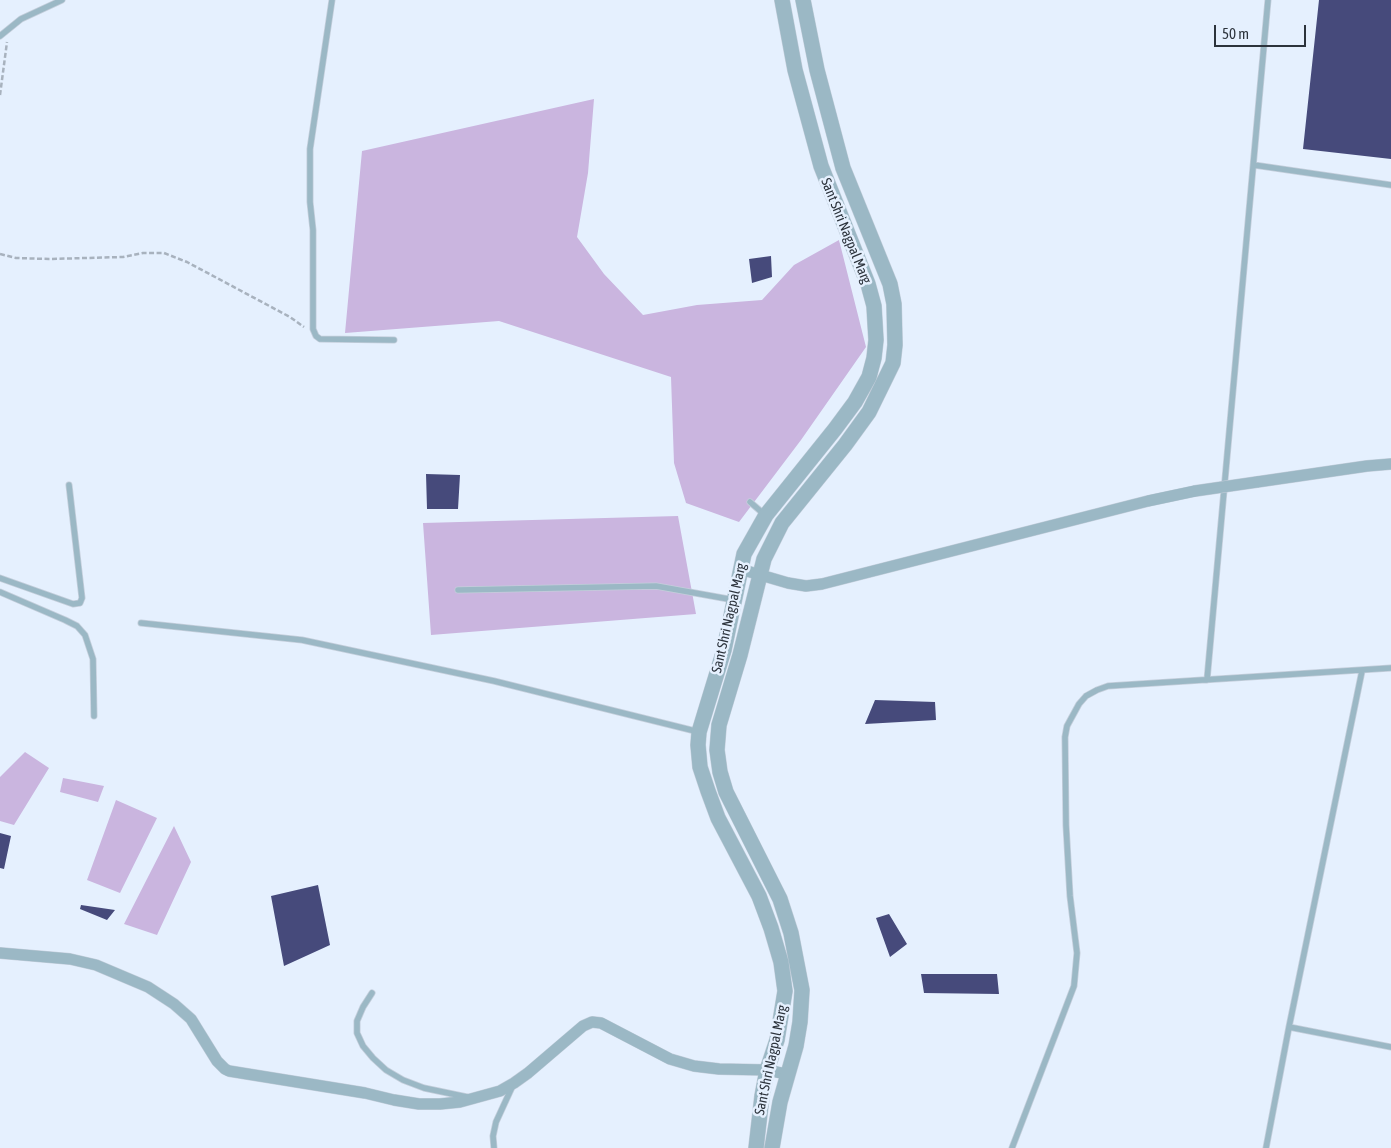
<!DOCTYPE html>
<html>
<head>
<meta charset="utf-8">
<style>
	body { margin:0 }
	#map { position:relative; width:1391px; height:1148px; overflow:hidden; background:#e5f0fe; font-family:"Asap Condensed",sans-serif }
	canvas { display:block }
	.scale { position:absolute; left:1214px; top:25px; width:92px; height:22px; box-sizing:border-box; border:2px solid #2c333c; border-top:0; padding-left:6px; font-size:15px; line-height:18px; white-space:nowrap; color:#2c333c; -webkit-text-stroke:4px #e5f0fe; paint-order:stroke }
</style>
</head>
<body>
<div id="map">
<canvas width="1391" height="1148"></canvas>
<div class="scale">50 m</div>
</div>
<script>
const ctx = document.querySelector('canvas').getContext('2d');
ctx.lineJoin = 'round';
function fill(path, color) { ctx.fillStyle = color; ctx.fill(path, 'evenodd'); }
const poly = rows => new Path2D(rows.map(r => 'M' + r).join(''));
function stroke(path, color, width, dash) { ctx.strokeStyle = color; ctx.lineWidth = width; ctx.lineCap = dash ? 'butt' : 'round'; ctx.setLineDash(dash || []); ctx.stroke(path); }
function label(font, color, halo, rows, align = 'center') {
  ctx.font = font + ' "Asap Condensed",sans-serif'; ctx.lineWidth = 5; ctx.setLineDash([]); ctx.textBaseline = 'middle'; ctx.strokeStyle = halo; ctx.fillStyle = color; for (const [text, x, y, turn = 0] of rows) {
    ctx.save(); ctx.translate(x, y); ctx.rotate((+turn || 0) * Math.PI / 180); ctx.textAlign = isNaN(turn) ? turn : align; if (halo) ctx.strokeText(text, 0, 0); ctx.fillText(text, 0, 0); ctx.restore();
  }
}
const green = poly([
	[594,99,588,173,577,237,604,274,643,315,697,305,762,300,794,265,839,240,866,347,801,440,739,522,686,503,674,463,671,377,499,321,345,333,362,151],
	[678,516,696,614,431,635,423,523],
	[25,752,49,768,14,825,0,821,0,777],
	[63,778,104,786,98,802,60,792],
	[116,800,157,818,120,893,87,880],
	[174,826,191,862,157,935,124,924]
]);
const building = poly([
	[1319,0,1391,0,1391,159,1303,149],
	[771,256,772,277,752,283,749,259],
	[426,474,460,475,458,509,427,509],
	[875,700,935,702,936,720,865,724],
	[0,833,11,836,4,869,0,868],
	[318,885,330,945,284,966,271,896],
	[81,905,115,910,107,920,80,909],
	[889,914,907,944,890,957,876,918],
	[921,974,997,974,999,994,924,993]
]);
const path = poly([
	[0,95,7,42],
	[0,254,16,258,49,259,123,257,143,253,164,253,187,262,290,317,304,327]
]);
const service = poly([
	[332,0,310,149,310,202,313,230,313,329,316,336,320,339,394,340],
	[0,36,21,19,62,0],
	[1254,165,1391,185],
	[750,502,765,515],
	[0,578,73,604,80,603,82,598,69,485],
	[458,590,656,586,734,600],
	[0,592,65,620,77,626,85,635,93,659,94,716],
	[141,623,302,640,494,681,699,732],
	[1207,680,1268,0],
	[372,993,363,1007,357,1021,357,1033,363,1046,373,1058,386,1070,403,1080,424,1088,467,1097],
	[1289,1027,1391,1047],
	[494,1148,493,1136,496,1122,513,1085],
	[1012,1148,1074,986,1077,953,1070,896,1066,825,1065,737,1067,726,1079,704,1086,696,1097,690,1108,686,1391,668],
	[1266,1148,1289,1027,1362,671]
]);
const minor = poly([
	[1257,482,1367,466,1391,464],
	[740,569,788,583,806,586,822,584,1148,501,1195,491],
	[0,953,70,959,96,965,148,987,174,1004,191,1019,217,1061,225,1069,229,1071,365,1093,394,1100,419,1104,440,1104,460,1102,500,1091,514,1083,528,1073,583,1026,592,1022,601,1023,670,1059,694,1066,719,1069,767,1070,786,1074]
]);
const tertiary = poly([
	[756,1148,762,1096,767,1070,777,1040,785,991,781,962,771,928,759,896,718,818,708,791,700,767,698,745,699,732,724,650,744,554,766,515,835,429,855,402,869,377,874,358,876,340,874,306,868,284,821,166,795,70,782,0],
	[772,1148,780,1102,796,1046,800,1022,802,990,791,933,780,899,726,792,720,772,717,750,719,725,740,655,764,559,782,523,845,445,869,412,893,363,895,345,894,304,890,284,843,168,817,70,803,0]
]);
const minorBridge = poly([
	[1195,491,1257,482]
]);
const streetNames = [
	["Sant Shri Nagpal Marg",846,231,68],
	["Sant Shri Nagpal Marg",729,618,-77],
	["Sant Shri Nagpal Marg",771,1060,-78]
];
fill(green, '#cab5df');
fill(building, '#464a7b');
stroke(service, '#c4cedb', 7);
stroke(minor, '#c4cedb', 12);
stroke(tertiary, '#c4cedb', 16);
stroke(path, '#a8b2be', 2.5, [5, 2.5]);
stroke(service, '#9bb8c5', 5.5);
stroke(minor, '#9bb8c5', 11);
stroke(tertiary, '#9bb8c5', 15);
stroke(minorBridge, '#c4cedb', 12, []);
stroke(minorBridge, '#9bb8c5', 11);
label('14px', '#2c333c', '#e5f0fe', streetNames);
</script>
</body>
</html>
